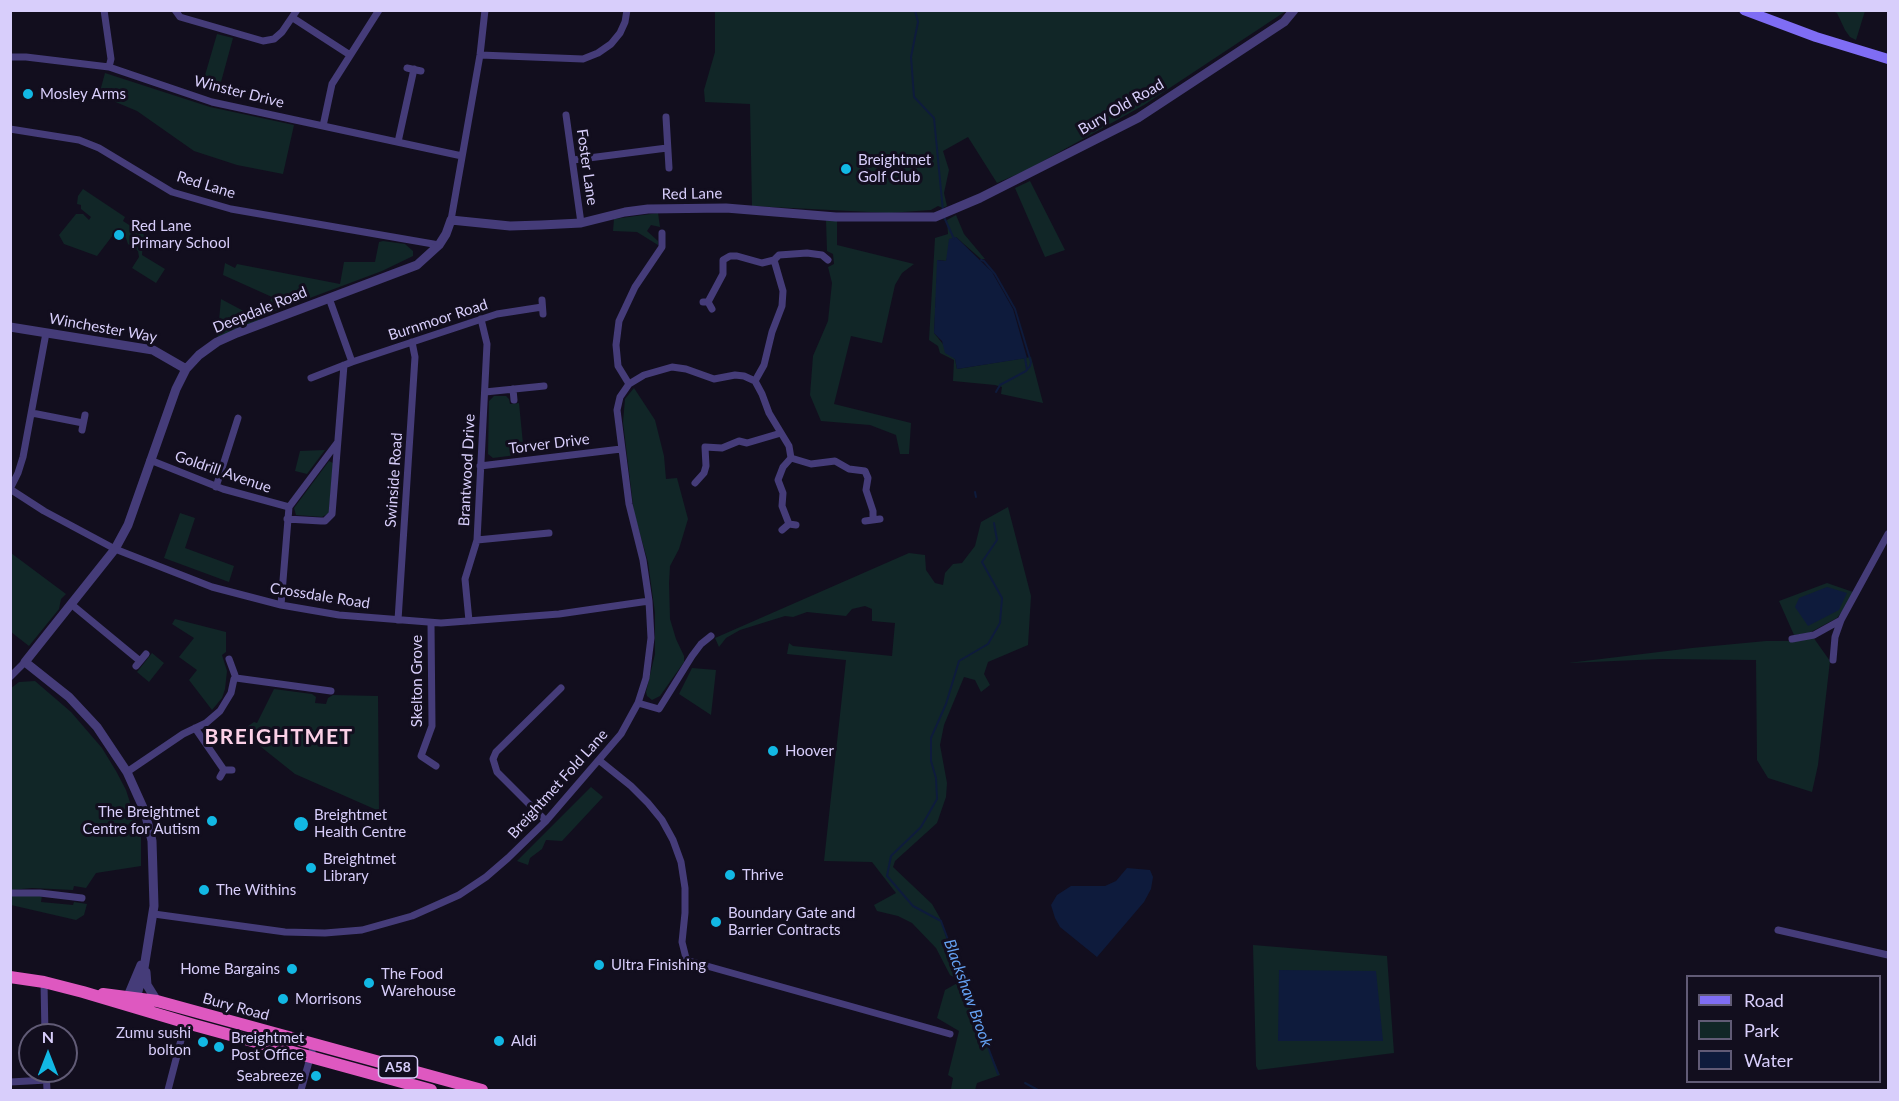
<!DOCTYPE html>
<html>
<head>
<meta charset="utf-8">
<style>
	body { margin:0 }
	#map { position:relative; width:1899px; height:1101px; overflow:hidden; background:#120e1e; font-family:Lato,sans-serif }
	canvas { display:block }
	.frame { position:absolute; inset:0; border:12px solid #d8cefb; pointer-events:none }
	.legend { position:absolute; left:1686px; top:975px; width:195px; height:108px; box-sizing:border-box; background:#120e1e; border:2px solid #615b76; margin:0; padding:8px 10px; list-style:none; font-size:18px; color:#d8cefb }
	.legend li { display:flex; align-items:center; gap:12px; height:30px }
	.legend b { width:30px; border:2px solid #615b76 }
	.north { position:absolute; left:18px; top:1023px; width:60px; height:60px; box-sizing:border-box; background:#120e1e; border:2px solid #615b76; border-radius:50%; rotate:0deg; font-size:16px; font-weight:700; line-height:24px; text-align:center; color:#d8cefb }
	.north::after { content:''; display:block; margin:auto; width:21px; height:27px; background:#12b8e4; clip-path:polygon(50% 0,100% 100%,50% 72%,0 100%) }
</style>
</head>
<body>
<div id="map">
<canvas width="1899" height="1101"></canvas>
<div class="frame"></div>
<ul class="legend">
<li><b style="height:8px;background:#7f6df4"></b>Road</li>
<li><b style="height:16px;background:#112627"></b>Park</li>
<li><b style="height:16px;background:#0e1b3c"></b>Water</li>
</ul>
<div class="north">N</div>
</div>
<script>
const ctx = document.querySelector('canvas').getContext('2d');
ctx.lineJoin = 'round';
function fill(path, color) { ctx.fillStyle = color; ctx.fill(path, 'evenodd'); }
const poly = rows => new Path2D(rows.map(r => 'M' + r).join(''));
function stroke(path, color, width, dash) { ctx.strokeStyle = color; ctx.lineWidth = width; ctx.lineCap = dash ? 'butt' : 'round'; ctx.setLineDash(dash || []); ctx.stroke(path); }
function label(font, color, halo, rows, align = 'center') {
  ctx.font = font + ' Lato,sans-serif'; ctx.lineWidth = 6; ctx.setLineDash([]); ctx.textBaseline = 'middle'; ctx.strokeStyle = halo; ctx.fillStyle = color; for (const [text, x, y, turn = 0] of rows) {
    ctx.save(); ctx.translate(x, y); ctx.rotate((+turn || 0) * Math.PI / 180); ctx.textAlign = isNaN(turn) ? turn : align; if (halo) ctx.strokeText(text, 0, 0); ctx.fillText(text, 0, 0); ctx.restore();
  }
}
const green = poly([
	[715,11,1286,11,1144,105,1027,170,997,183,968,137,943,151,949,170,944,193,947,206,943,208,938,206,931,210,889,213,752,206,750,104,705,102,704,90,715,52],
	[1832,11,1865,11,1856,40,1850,37,1845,30,1837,13],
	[217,34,233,38,218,93,201,89],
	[105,73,210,107,294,125,283,174,237,165,194,151,137,111,99,95],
	[1030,181,1065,250,1045,257,1015,188],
	[83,189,125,217,123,221,146,236,143,241,142,255,165,269,156,283,132,268,139,257,138,251,128,244,126,238,116,231,97,256,64,244,59,235,76,214,83,214,89,220,91,217,81,209,81,205,77,204,78,196],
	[658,213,660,227,651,225,647,231,658,241,658,245,637,232,613,231,614,219],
	[956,215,964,234,985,259,981,259,956,237,946,261,938,260,934,333,955,359,957,369,1031,357,1043,403,1001,394,1002,387,995,385,953,381,954,360,940,353,938,346,929,340,935,238,948,234,947,220],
	[826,220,837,221,837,245,914,264,902,273,895,285,882,343,851,336,834,404,911,423,909,454,900,454,896,435,870,425,821,421,810,395,813,356,828,321,832,283,828,267,834,264,833,254,827,251],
	[383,241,405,244,413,251,413,256,382,271,267,314,265,313,272,297,223,275,225,263,235,268,237,264,340,284,344,262,375,262,379,242],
	[221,299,266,323,217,342],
	[634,388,655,420,664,456,666,479,677,478,688,519,679,549,670,566,669,583,670,619,676,639,684,656,684,662,660,696,652,700,647,696,646,692,655,654,655,613,648,562,634,513,623,422,625,399],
	[494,396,506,396,509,399,510,404,519,403,524,454,493,458,488,454,489,401],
	[325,450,307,474,295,471,300,451],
	[329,461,333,463,329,513,322,517,296,515,294,508],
	[1008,507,1031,596,1028,645,988,662,984,674,990,685,981,692,975,680,964,677,944,725,940,745,947,783,946,797,937,823,895,861,893,867,932,904,940,918,961,982,1000,1075,977,1083,975,1090,958,1090,951,1089,953,1078,948,1075,959,1031,937,1018,945,990,961,981,950,975,936,948,912,923,898,916,877,911,874,905,896,893,872,862,824,861,846,660,787,654,789,643,793,646,892,656,895,623,872,621,872,609,865,606,852,609,846,616,807,612,793,617,785,616,740,630,726,638,719,647,715,638,909,553,925,555,926,570,935,583,943,585,945,573,953,564,962,563,975,546,981,522],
	[180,513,195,518,185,548,234,566,229,582,164,558],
	[11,553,66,594,61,599,59,609,29,646,11,632],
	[1827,583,1853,592,1842,612,1837,618,1809,633,1794,635,1779,601],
	[175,619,226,632,226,652,222,655,227,671,225,689,222,698,212,710,189,680,197,670,179,657,194,638,172,624],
	[1813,637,1830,661,1818,765,1812,792,1768,778,1757,760,1756,660,1661,659,1568,663,1692,648,1766,641,1800,641],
	[152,653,164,663,149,682,137,672],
	[692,668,716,670,711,715,679,694],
	[35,681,71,712,102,748,116,771,126,790,141,837,141,866,96,873,86,888,74,886,73,890,32,888,11,890,10,689,19,682],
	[274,689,312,694,316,697,315,703,326,704,328,698,333,695,378,696,379,811,295,774,241,731,254,722,257,723],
	[591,787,603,797,562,841,546,840,542,849,530,858,528,865,517,861],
	[11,894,42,895,41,902,73,905,74,902,87,904,84,915,76,920,11,905],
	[1253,945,1387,956,1394,1053,1258,1070,1256,1066]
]);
const water = poly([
	[956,237,992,272,1013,309,1027,358,957,369,955,359,945,353,942,341,934,333,937,260,946,261,949,239],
	[1827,587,1847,593,1839,610,1808,626,1795,607,1799,598],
	[1127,868,1150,870,1153,877,1151,889,1144,902,1097,957,1060,927,1055,918,1051,905,1057,895,1071,886,1105,886,1116,881],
	[1279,970,1376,971,1383,1041,1278,1041]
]);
const stream = poly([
	[915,10,918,22,911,57,914,97,934,118,943,211],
	[944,217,954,239],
	[981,260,984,261,995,274,1015,309,1031,362,1030,366,1026,371,1000,385,996,392],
	[1025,358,1027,370],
	[975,492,976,497],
	[994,523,997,540,982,562,1002,598,1000,623,988,644,959,661,946,704,931,738,931,761,936,778,937,799,921,827,891,856,887,876,913,906,941,921,998,1074],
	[1025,1083,1038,1090]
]);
const minor = poly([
	[104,10,111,59,109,67],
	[175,10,180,17,263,41,274,39,282,32,297,10],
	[293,18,350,55],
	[480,55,583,59,598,53,611,44,620,33,625,22,627,10],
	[10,57,26,57,109,67,212,102,462,156],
	[407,68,421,71],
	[566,115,581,223],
	[666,117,669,168],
	[323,126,332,84,379,10],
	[10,129,79,140,99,148,172,192,231,209,439,245],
	[398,142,414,69],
	[573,160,667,148],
	[451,220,480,55,485,10],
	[774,260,783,291,782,306,772,332,764,365,755,381,762,394,769,413,789,446,791,458,811,464,835,461,849,469,865,471,868,478,866,490,873,511,873,519],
	[329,298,352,362],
	[542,300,543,314],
	[703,302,708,302,712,309],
	[708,302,723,274,723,260,730,256,737,256,762,263,774,260,779,255,807,253,822,255,828,260],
	[311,378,352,362,497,314,542,307],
	[629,384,618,366,616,345,619,321,635,287,662,247,662,233],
	[513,389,514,400],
	[485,392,544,386],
	[32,413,83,423],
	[82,430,85,415],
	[150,460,223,489,289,507],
	[480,466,621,449],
	[695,483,704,473,706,466,705,447,722,448,739,441,747,443,781,433],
	[216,487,238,418],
	[10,489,44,511,115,549,212,587,281,605,339,615,441,623,559,614,649,601],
	[10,489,18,473,23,457,46,333],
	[287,519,321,521,325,521,332,514,344,365],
	[865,521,880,519],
	[789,524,782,506,783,493,778,480,783,467,791,458],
	[782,530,789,524,796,525],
	[477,540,549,533],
	[71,604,140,661],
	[281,605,289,507,337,443],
	[398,620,415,357,412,342],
	[469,621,465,579,477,540,487,344,481,319],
	[431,623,432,726,421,756,436,766],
	[1792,639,1814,635,1841,620],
	[1833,660,1835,637,1841,620,1888,534],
	[136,666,146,654],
	[10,677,25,662],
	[236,678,331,691],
	[638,703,659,709,692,656,701,644,711,636],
	[195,728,224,770],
	[600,761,631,786,648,803,662,820,673,840,681,862,685,888,685,913,682,942,686,958,689,961,950,1034],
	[127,772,183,734,206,723,220,711,231,693,234,679,236,678,229,659],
	[220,777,224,770,232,770],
	[546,821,497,772,493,759,496,752,561,688],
	[10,893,40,893,82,898],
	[154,914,285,932,325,933,362,930,412,916,459,895,486,877,508,858,546,821,621,734,638,703,646,678,651,638,649,601,643,560,629,504,617,410,620,397,629,384,644,375,672,367,686,369,714,379,735,375,744,376,755,381],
	[1778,930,1888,955],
	[44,982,45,1035],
	[46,1071,47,1090],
	[10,1082,47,1080],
	[168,1090,181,1040],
	[301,1090,314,1044]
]);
const tertiary = poly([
	[10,327,153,350,186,369],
	[146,972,147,985,157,1001],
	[130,1002,128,996,141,965],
	[135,1003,144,968,154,906,152,841,145,812,127,772,97,727,69,697,25,662,115,549,128,525,176,389,186,369,199,355,217,342,237,333,417,265,439,245,446,234,451,220,510,226,541,225,581,223,625,212,648,209,726,208,836,217,935,217,980,198,1138,118,1284,22,1294,10]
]);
const secondary = poly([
	[1744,10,1816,37,1888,59]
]);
const trunk = poly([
	[10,977,44,982,83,992,194,1025,431,1090],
	[103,994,157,1001,482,1090]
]);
const markers = [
	[28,94,6,"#12b8e4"],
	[846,169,6,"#12b8e4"],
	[119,235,6,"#12b8e4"],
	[773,751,6,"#12b8e4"],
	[212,821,6,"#12b8e4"],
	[301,824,8,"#12b8e4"],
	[311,868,6,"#12b8e4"],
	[730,875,6,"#12b8e4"],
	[204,890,6,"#12b8e4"],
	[716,922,6,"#12b8e4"],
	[599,965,6,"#12b8e4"],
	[292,969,6,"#12b8e4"],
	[369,983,6,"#12b8e4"],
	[283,999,6,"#12b8e4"],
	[499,1041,6,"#12b8e4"],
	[203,1042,6,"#12b8e4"],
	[219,1047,6,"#12b8e4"],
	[316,1076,6,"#12b8e4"]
];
const shields = [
	[398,1067,39]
];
const shieldNames = [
	["A58",398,1067]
];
const streetNames = [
	["Winster Drive",239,92,14],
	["Bury Old Road",1121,107,-30],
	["Foster Lane",587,167,82],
	["Red Lane",206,185,17],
	["Red Lane",692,194,-1],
	["Deepdale Road",260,310,-22],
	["Burnmoor Road",438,320,-18],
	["Winchester Way",103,328,10],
	["Torver Drive",549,444,-7],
	["Brantwood Drive",467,470,-87],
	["Goldrill Avenue",223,472,19],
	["Swinside Road",394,480,-86],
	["Crossdale Road",320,596,9],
	["Skelton Grove",417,681,-90],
	["Breightmet Fold Lane",558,784,-48],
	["Bury Road",236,1007,15]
];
const poiNames = [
	["Mosley Arms",40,94],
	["Breightmet",858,160],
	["Golf Club",858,177],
	["Red Lane",131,226],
	["Primary School",131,243],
	["Hoover",785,751],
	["The Breightmet",200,812,"right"],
	["Centre for Autism",200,829,"right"],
	["Breightmet",314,815],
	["Health Centre",314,832],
	["Breightmet",323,859],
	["Library",323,876],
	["Thrive",742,875],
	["The Withins",216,890],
	["Boundary Gate and",728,913],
	["Barrier Contracts",728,930],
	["Ultra Finishing",611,965],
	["Home Bargains",280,969,"right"],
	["The Food",381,974],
	["Warehouse",381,991],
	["Morrisons",295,999],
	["Zumu sushi",191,1033,"right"],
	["bolton",191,1050,"right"],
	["Breightmet",231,1038],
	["Post Office",231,1055],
	["Aldi",511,1041],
	["Seabreeze",304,1076,"right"]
];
const waterNames = [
	["Blackshaw Brook",968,993,70]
];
const districtNames = [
	["BREIGHTMET",279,737]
];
fill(green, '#112627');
fill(water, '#0e1b3c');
stroke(stream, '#0e1b3c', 2);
stroke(minor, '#453c79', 7);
stroke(tertiary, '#453c79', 9);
stroke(secondary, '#7f6df4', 10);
stroke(trunk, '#de58c0', 12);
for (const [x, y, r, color] of markers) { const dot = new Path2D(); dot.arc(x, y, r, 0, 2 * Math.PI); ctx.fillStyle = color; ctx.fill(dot); stroke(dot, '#120e1e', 2); }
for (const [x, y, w] of shields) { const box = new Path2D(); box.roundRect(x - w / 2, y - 11, w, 22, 4.5); ctx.fillStyle = '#120e1e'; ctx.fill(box); stroke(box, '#d8cefb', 1.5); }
label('bold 14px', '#d8cefb', null, shieldNames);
label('15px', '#d8cefb', '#120e1e', streetNames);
label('15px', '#d8cefb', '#120e1e', poiNames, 'left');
label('italic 16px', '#64a1f3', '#120e1e', waterNames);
ctx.letterSpacing = '1.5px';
label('bold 21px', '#fbd0e7', '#120e1e', districtNames);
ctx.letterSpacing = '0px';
</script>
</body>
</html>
